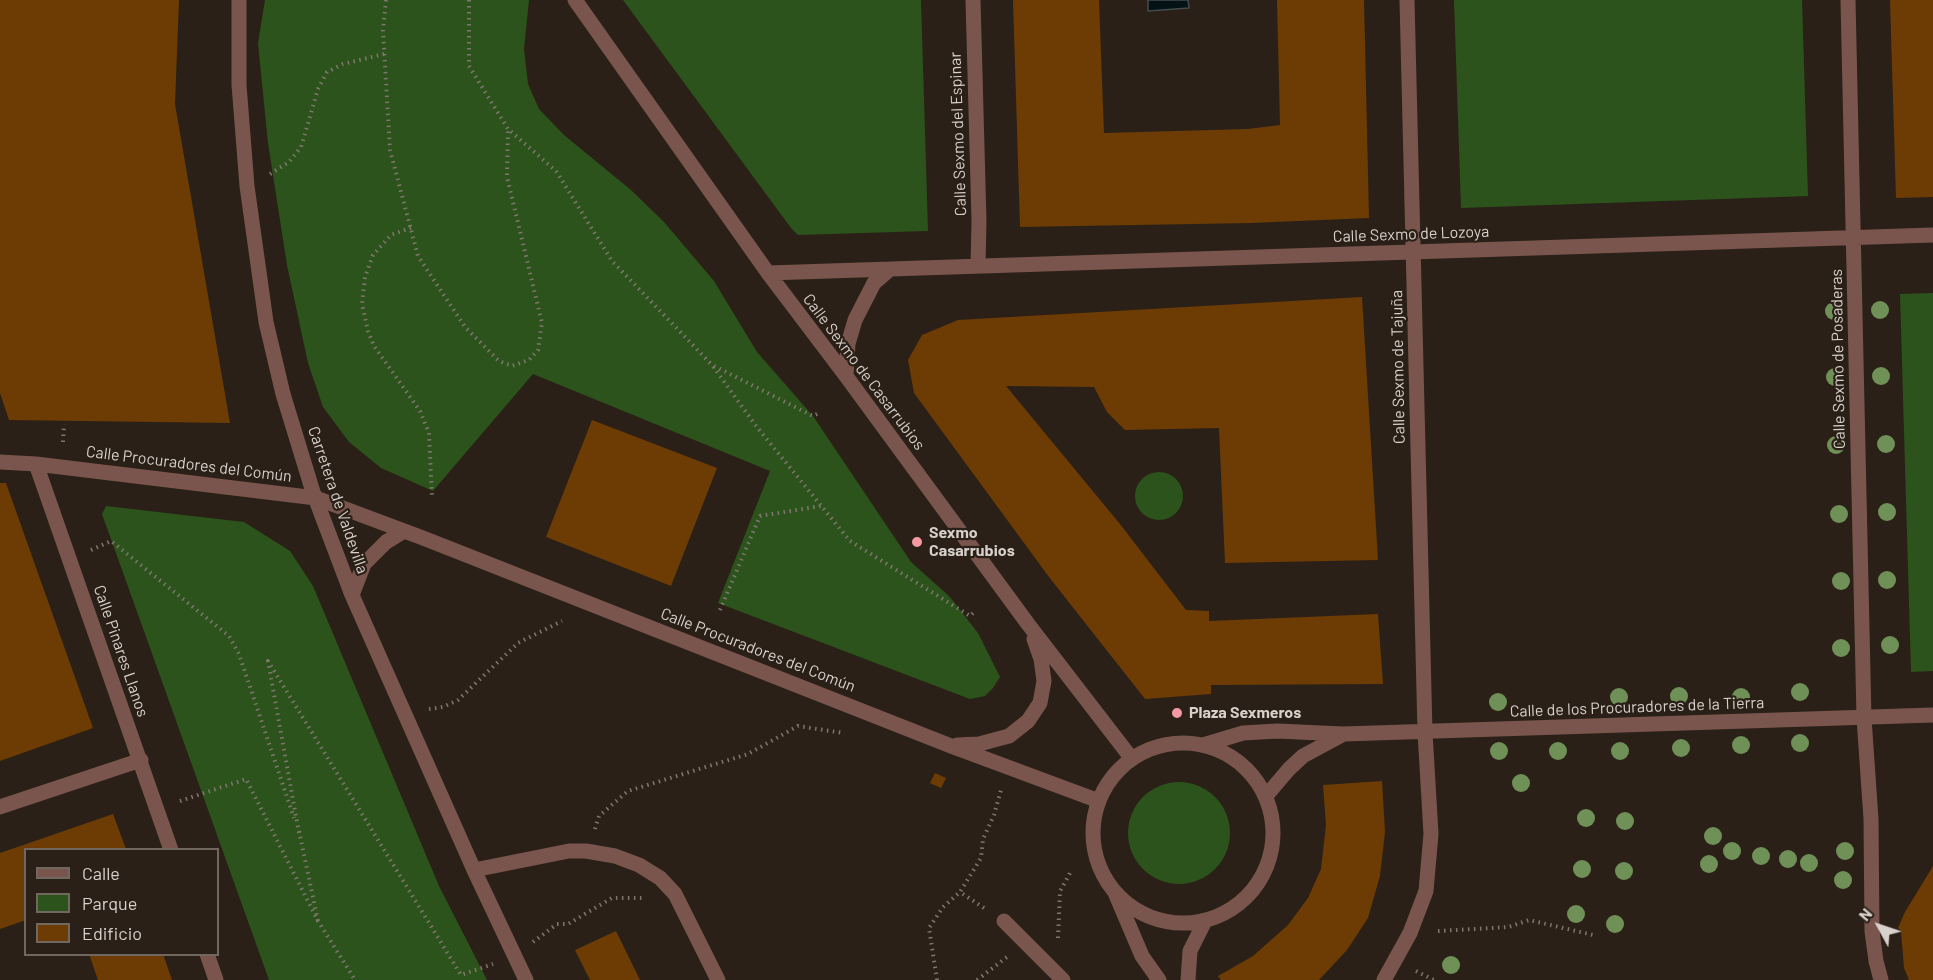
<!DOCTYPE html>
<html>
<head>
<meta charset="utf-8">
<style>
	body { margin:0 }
	#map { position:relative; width:1933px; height:980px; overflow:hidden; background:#2a2017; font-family:Barlow,sans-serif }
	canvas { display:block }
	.legend { position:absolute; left:24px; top:848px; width:195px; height:108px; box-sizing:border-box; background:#2a2017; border:2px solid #70675f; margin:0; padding:8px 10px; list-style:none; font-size:18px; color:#d8d1cb }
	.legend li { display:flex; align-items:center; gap:12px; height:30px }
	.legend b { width:30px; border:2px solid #70675f }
	.north { position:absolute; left:1849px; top:896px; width:60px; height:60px; -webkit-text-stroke:4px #2a2017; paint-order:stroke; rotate:310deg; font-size:16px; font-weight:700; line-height:24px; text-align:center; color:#d8d1cb }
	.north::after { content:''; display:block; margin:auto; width:21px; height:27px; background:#d8d1cb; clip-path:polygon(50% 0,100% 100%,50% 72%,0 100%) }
</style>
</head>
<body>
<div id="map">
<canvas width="1933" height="980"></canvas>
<ul class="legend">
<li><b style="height:8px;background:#7a554d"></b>Calle</li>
<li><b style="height:16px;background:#2c531b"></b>Parque</li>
<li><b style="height:16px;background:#6d3c04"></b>Edificio</li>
</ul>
<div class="north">N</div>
</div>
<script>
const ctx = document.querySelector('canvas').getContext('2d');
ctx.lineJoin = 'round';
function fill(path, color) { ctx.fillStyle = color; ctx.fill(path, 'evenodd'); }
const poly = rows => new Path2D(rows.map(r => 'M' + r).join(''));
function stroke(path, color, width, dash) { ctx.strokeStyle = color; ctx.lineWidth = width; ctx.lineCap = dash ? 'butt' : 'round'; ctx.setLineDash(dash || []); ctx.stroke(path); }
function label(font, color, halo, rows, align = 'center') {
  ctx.font = font + ' Barlow,sans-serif'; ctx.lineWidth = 4.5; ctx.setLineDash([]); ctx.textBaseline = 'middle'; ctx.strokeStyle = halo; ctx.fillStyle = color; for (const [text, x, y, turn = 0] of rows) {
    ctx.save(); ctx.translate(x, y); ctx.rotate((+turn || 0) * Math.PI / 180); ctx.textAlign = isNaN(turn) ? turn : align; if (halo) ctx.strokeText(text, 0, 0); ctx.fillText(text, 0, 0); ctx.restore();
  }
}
const green = poly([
	[265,0,529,0,524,49,528,84,539,109,564,135,631,190,664,222,714,281,757,352,813,416,911,562,950,597,978,633,1000,677,993,688,985,696,970,699,718,603,770,471,533,374,433,491,381,468,349,442,323,407,308,363,287,265,268,143,258,43],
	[623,0,921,0,928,231,798,235,791,228],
	[1454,0,1802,0,1808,196,1461,208],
	[1933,293,1933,671,1911,672,1900,294],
	'1135 496a24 24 0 1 1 48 0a24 24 0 1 1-48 0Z',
	[106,506,244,522,290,551,313,586,439,886,487,980,269,980,102,514],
	'1128 833a51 51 0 1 1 102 0a51 51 0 1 1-102 0Z'
]);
const water = poly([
	[1148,0,1188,0,1189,8,1148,11,1148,0]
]);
const building = poly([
	[0,0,179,0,175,104,230,423,9,420,0,393],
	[1013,0,1099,0,1104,133,1248,129,1280,125,1277,0,1364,0,1369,218,1251,223,1020,227],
	[1890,0,1933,0,1933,197,1896,198],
	[1362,297,1378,560,1225,563,1219,428,1125,430,1107,412,1094,387,1006,386,1120,524,1186,610,1209,611,1209,621,1378,614,1383,684,1211,685,1211,694,1145,699,1049,577,914,393,908,360,922,335,958,320],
	[592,420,717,468,671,586,546,537],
	[0,483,6,483,93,728,0,761],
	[935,773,946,778,941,788,930,783],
	[1382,781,1385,832,1380,876,1368,918,1347,950,1319,980,1221,980,1218,976,1253,956,1288,925,1308,898,1321,869,1326,825,1323,785],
	[113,814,126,849,26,849,26,920,0,929,0,853],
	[1933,866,1933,980,1909,980,1904,968,1901,931,1898,928,1905,912],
	[616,931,640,980,590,980,575,950],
	[89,954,163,954,172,980,98,980]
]);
const path = poly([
	[386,0,383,30,390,150,418,256,465,327,499,361,512,366,529,360,538,350,542,323,507,177,508,129],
	[469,0,469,66,508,129,556,171,612,261,712,365,756,426,850,541,970,616,976,610],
	[270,174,289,162,301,147,318,89,327,72,343,64,384,54],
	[411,228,391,235,373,255,365,277,362,304,368,331,374,346,420,411,429,433,432,498],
	[714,366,813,416,821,412],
	[63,442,64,424],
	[91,550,111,541,229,636,239,654,294,818],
	[720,610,760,516,821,506],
	[429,709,443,707,458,700,518,643,562,621],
	[180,801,246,779,318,921,355,980],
	[595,829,599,816,628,791,748,754,798,726,843,733],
	[299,831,318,921],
	[299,833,268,661,461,975,493,964],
	[984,908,960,892,981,858,983,839,994,815,1001,790],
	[1438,931,1509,927,1529,920,1593,935],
	[1058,938,1060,891,1070,873],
	[533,942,557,924,568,924,612,898,645,898],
	[1416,971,1434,980],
	[937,980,929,928,943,907,960,892],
	[977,980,1007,957]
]);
const minor = poly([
	[239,0,239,85,247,186,266,322,283,394,313,492,352,595,474,870,526,980],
	[575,0,768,273,846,376,1028,624,1132,759],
	[973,0,979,221,978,266],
	[1848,0,1864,718,1871,819,1872,931,1876,961,1881,980],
	[768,273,1933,235],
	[846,376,848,344,855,320,874,283,890,269],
	[0,462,36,464,316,498,423,538,951,746,1099,801],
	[36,464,171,850],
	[352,595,364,564,386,542,404,531],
	'1093 833a90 90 0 1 1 180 0a90 90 0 1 1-180 0Z',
	[957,745,979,744,1009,736,1028,721,1040,703,1044,681,1041,659,1034,639],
	[1203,745,1243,733,1277,731,1343,734,1933,715],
	[1266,796,1289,769,1303,756,1342,735],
	[0,807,141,760],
	[474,870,569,851,586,851,615,856,639,865,660,878,675,894,718,980],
	[1116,895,1142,956,1159,980],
	[1004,921,1063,980],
	[207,954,216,980],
	[1188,980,1190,951,1205,921],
	[1384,980,1410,933,1426,891,1431,834,1425,732,1407,0]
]);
const trees = [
	[1880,310],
	[1834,311],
	[1881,376],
	[1835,377],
	[1886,444],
	[1836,445],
	[1887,512],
	[1839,514],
	[1887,580],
	[1841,581],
	[1890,645],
	[1841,648],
	[1800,692],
	[1679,696],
	[1619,697],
	[1741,697],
	[1498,702],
	[1800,743],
	[1741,745],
	[1681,748],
	[1499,751],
	[1558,751],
	[1620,751],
	[1521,783],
	[1586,818],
	[1625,821],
	[1713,836],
	[1732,851],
	[1845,851],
	[1761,856],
	[1788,859],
	[1809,863],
	[1709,864],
	[1582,869],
	[1624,871],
	[1843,880],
	[1576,914],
	[1615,924],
	[1451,965]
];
const markers = [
	[917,542,6,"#f49aa4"],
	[1177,713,6,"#f49aa4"]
];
const streetNames = [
	["Calle Sexmo del Espinar",958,134,-92],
	["Calle Sexmo de Lozoya",1411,234,-2],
	["Calle Sexmo de Posaderas",1838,359,-91],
	["Calle Sexmo de Tajuña",1398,367,-91],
	["Calle Sexmo de Casarrubios",864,372,53],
	["Calle Procuradores del Común",189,464,7],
	["Carretera de Valdevilla",338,500,71],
	["Calle Procuradores del Común",758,650,21],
	["Calle Pinares Llanos",121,651,71],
	["Calle de los Procuradores de la Tierra",1637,707,-2]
];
const poiNames = [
	["Sexmo",929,533],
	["Casarrubios",929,551],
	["Plaza Sexmeros",1189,713]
];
fill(green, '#2c531b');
fill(water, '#041216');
stroke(water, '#444b4c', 1.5);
fill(building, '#6d3c04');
stroke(path, '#7f776f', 4, [1.5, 4.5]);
stroke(minor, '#7a554d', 15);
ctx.fillStyle = '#6f9057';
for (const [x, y] of trees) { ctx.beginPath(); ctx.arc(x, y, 9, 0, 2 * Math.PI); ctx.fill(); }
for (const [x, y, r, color] of markers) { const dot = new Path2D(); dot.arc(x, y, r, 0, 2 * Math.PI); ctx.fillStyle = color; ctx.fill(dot); stroke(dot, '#2a2017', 2); }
label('16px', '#d8d1cb', '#2a2017', streetNames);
label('bold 16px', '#d8d1cb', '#2a2017', poiNames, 'left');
</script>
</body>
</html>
